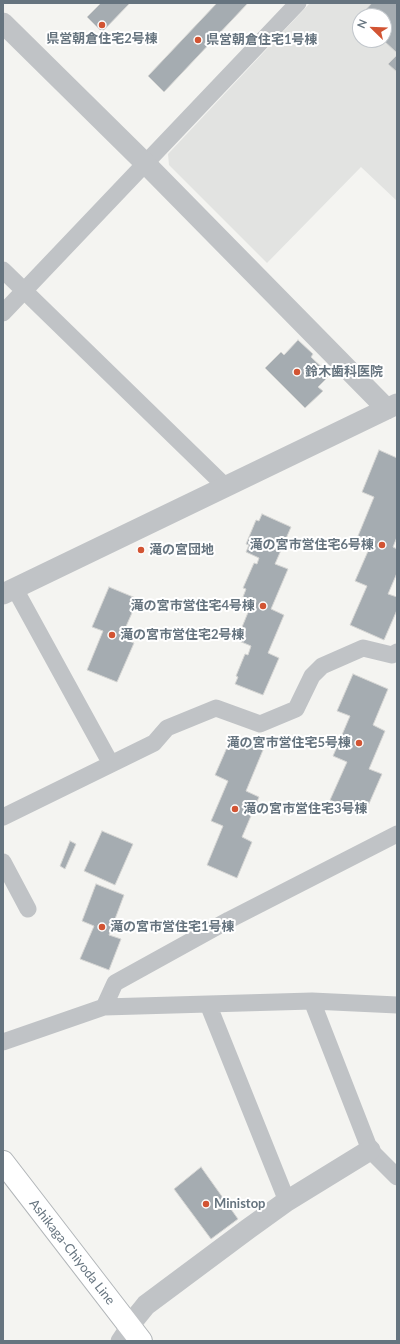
<!DOCTYPE html>
<html>
<head>
<meta charset="utf-8">
<style>
	body { margin:0 }
	#map { position:relative; width:400px; height:1344px; overflow:hidden; background:#f4f4f1; font-family:Lato,sans-serif }
	canvas { display:block }
	.frame { position:absolute; inset:0; border:4px solid #66747f; pointer-events:none }
	.north { position:absolute; left:352px; top:8px; width:40px; height:40px; box-sizing:border-box; background:#fff; border:1px solid #c2c7cc; border-radius:50%; rotate:293deg; font-size:11px; font-weight:700; line-height:16px; text-align:center; color:#66747f }
	.north::after { content:''; display:block; margin:auto; width:14px; height:18px; background:#d25433; clip-path:polygon(50% 0,100% 100%,50% 72%,0 100%) }
</style>
</head>
<body>
<div id="map">
<canvas width="400" height="1344"></canvas>
<div class="frame"></div>
<div class="north">N</div>
</div>
<script>
const ctx = document.querySelector('canvas').getContext('2d');
ctx.lineJoin = 'round';
function fill(path, color) { ctx.fillStyle = color; ctx.fill(path, 'evenodd'); }
const poly = rows => new Path2D(rows.map(r => 'M' + r).join(''));
function stroke(path, color, width, dash) { ctx.strokeStyle = color; ctx.lineWidth = width; ctx.lineCap = dash ? 'butt' : 'round'; ctx.setLineDash(dash || []); ctx.stroke(path); }
function label(font, color, halo, rows, align = 'center') {
  ctx.font = font + ' Lato,"Noto Sans JP",sans-serif'; ctx.lineWidth = 4; ctx.setLineDash([]); ctx.textBaseline = 'middle'; ctx.strokeStyle = halo; ctx.fillStyle = color; for (const [text, x, y, turn = 0] of rows) {
    ctx.save(); ctx.translate(x, y); ctx.rotate((+turn || 0) * Math.PI / 180); ctx.textAlign = isNaN(turn) ? turn : align; if (halo) ctx.strokeText(text, 0, 0); ctx.fillText(text, 0, 0); ctx.restore();
  }
}
const built = poly([
	[310,3,397,3,397,201,361,167,267,263,169,165,168,154],
	[360,16,384,16,384,40,360,40]
]);
const building = poly([
	[101,3,130,3,102,32,87,17,101,3],
	[217,3,248,3,164,92,148,76,217,3],
	[372,3,397,3,397,53,383,40,384,16,360,16,372,3],
	[397,55,397,72,388,64,397,55],
	[298,340,313,354,311,357,330,375,318,387,323,391,305,408,265,368,281,352,284,355,298,340],
	[379,450,397,458,397,537,393,547,397,549,397,573,388,594,397,597,397,610,384,640,350,625,367,586,355,581,372,542,358,536,374,497,362,492,379,450],
	[262,514,291,527,275,564,288,569,271,609,284,615,268,653,279,658,263,695,235,684,238,677,236,676,245,654,248,655,251,646,239,641,242,634,240,632,249,610,252,611,256,602,243,597,246,589,243,588,254,563,257,564,259,558,246,552,249,545,246,544,256,520,259,521,262,514],
	[109,587,138,599,121,638,134,643,117,682,87,670,103,631,92,627,109,587],
	[353,674,388,689,373,725,385,731,369,769,382,774,364,815,330,800,347,762,333,756,350,716,337,711,353,674],
	[232,736,263,750,246,791,259,797,242,837,252,842,237,878,207,865,223,826,211,821,228,781,215,775,232,736],
	[102,831,133,844,115,885,84,871,102,831],
	[70,841,76,844,65,869,60,866,70,841],
	[96,884,124,895,109,935,121,939,109,970,80,959,94,926,82,921,96,884],
	[201,1167,238,1219,211,1239,174,1189,201,1167]
]);
const minor = poly([
	[3,270,226,487],
	[3,313,298,3],
	[15,589,111,764],
	[3,817,154,743,167,728,216,708,260,724,296,709,312,676,322,666,363,648,392,655,397,652],
	[3,862,28,909],
	[312,1001,370,1150,397,1177],
	[208,1004,287,1201],
	[104,1007,115,983,229,920,397,834],
	[3,1042,104,1007,312,1001,397,1005],
	[119,1341,129,1326]
]);
const tertiary = poly([
	[3,23,145,163,387,409],
	[3,594,397,404],
	[129,1326,146,1305,248,1229,287,1201,370,1150]
]);
const primary = poly([
	[3,1162,141,1341]
]);
const markers = [
	[102,25,4,"#d25433"],
	[198,40,4,"#d25433"],
	[297,372,4,"#d25433"],
	[382,545,4,"#d25433"],
	[141,550,4,"#d25433"],
	[263,606,4,"#d25433"],
	[112,635,4,"#d25433"],
	[359,743,4,"#d25433"],
	[235,809,4,"#d25433"],
	[102,927,4,"#d25433"],
	[206,1204,4,"#d25433"]
];
const poiNames = [
	["県営朝倉住宅2号棟",102,39,"center"],
	["県営朝倉住宅1号棟",206,40],
	["鈴木歯科医院",305,372],
	["滝の宮市営住宅6号棟",374,545,"right"],
	["滝の宮団地",149,550],
	["滝の宮市営住宅4号棟",255,606,"right"],
	["滝の宮市営住宅2号棟",120,635],
	["滝の宮市営住宅5号棟",351,743,"right"],
	["滝の宮市営住宅3号棟",243,809],
	["滝の宮市営住宅1号棟",110,927],
	["Ministop",214,1204]
];
const streetNames = [
	["Ashikaga-Chiyoda Line",72,1252,52]
];
fill(built, '#e2e3e1');
fill(building, '#a5acb1');
stroke(building, '#d5d5d3', 1);
stroke(primary, '#b1b5b8', 24);
stroke(minor, '#c0c3c6', 17);
stroke(tertiary, '#c0c3c6', 21);
stroke(primary, '#fff', 22);
for (const [x, y, r, color] of markers) { const dot = new Path2D(); dot.arc(x, y, r, 0, 2 * Math.PI); ctx.fillStyle = color; ctx.fill(dot); stroke(dot, '#fff', 1.5); }
label('bold 13px', '#66747f', '#fff', poiNames, 'left');
label('13px', '#66747f', '#fff', streetNames);
</script>
</body>
</html>
